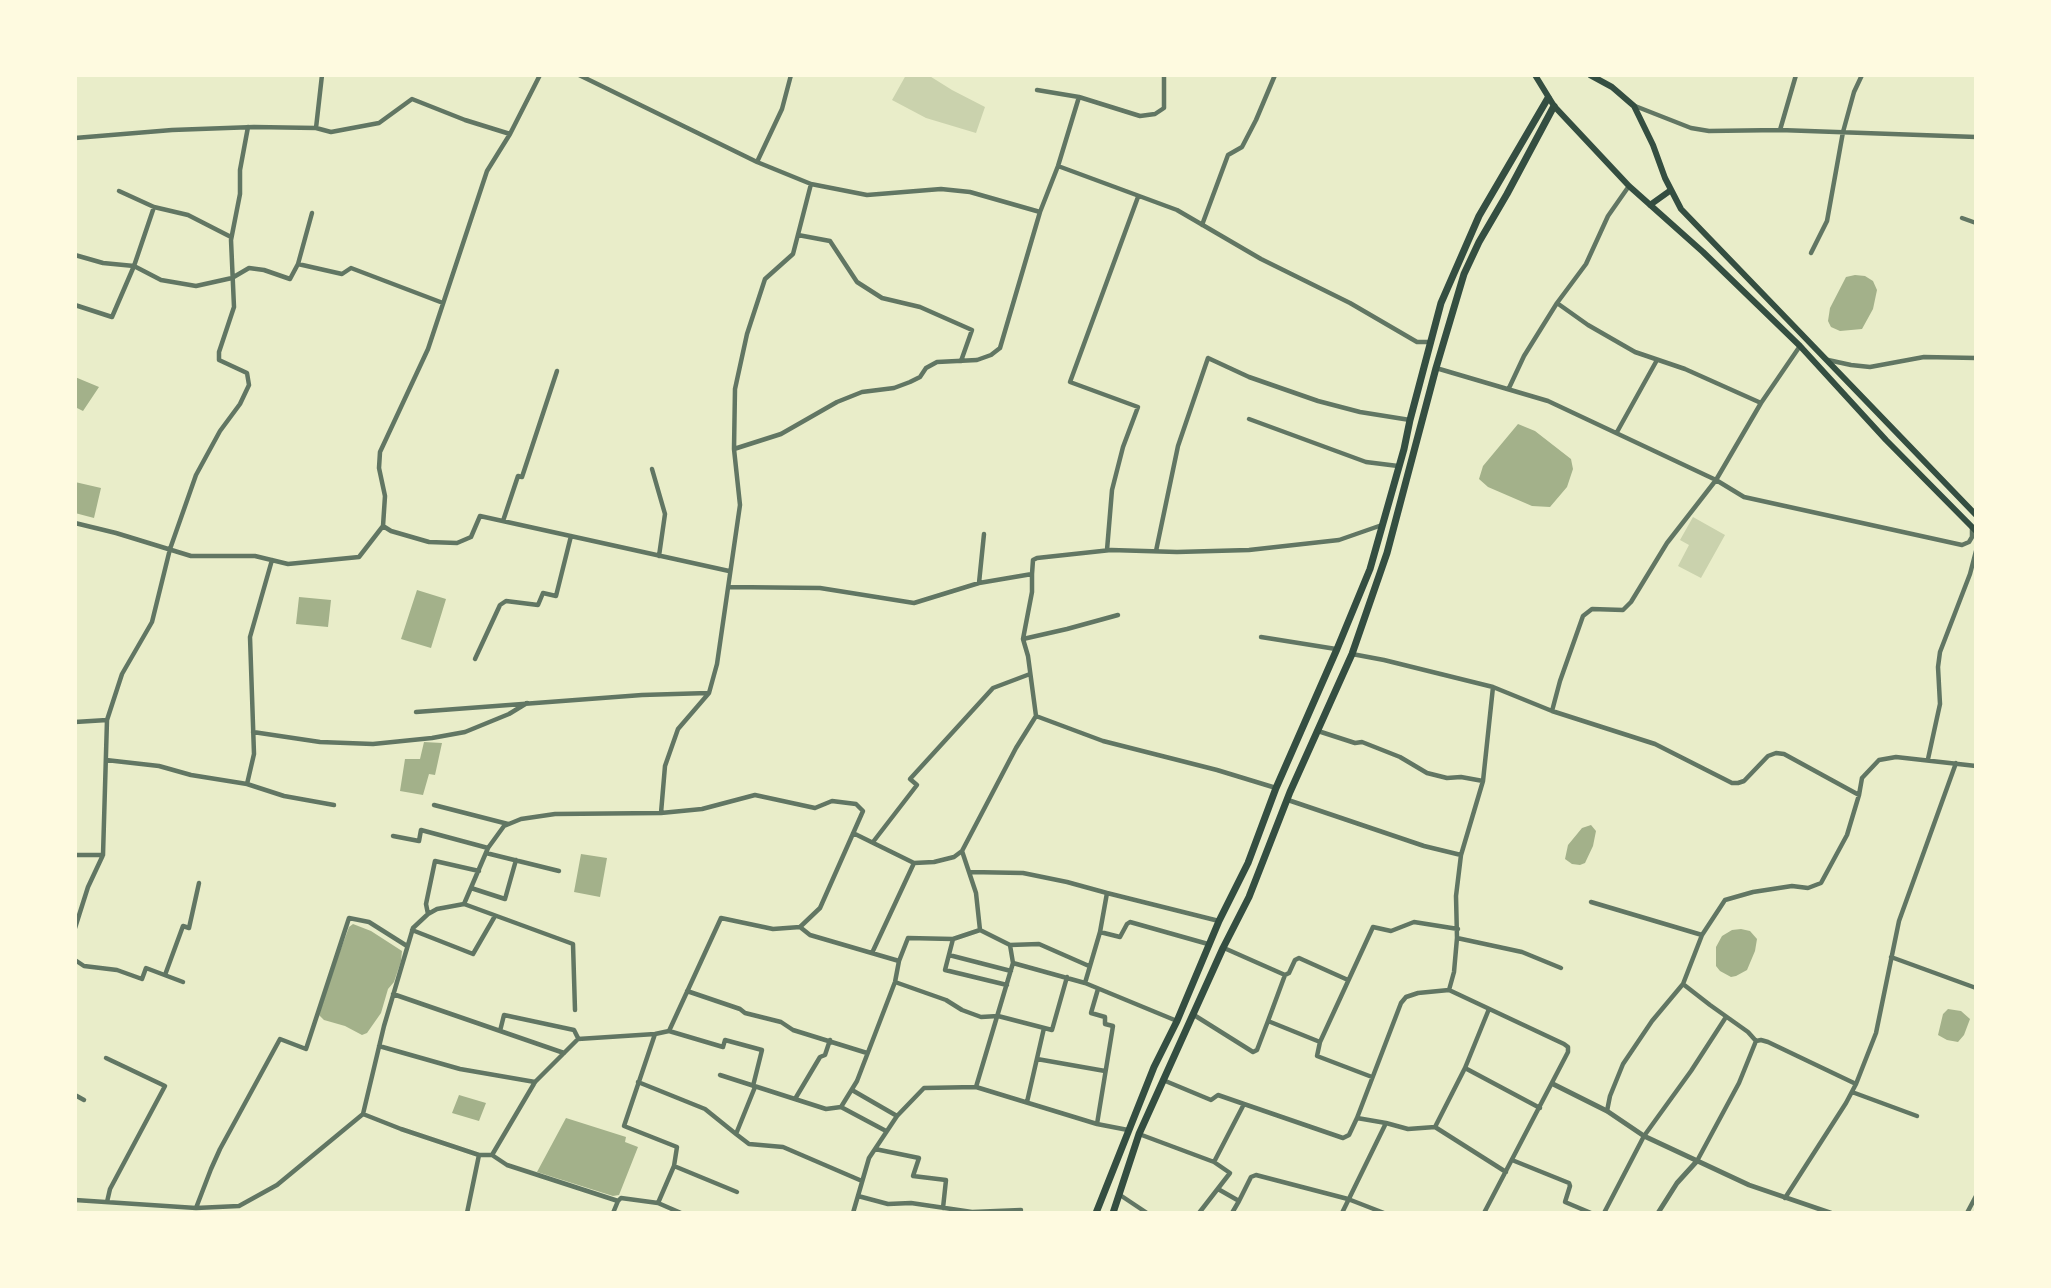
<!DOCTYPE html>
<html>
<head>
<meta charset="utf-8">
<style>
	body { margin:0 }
	#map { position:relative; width:2051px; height:1288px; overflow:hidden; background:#e9edc9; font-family:"Archivo Narrow",sans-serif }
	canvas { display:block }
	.frame { position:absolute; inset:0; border:77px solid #fefae0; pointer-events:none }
</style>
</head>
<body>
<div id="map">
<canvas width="2051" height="1288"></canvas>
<div class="frame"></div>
</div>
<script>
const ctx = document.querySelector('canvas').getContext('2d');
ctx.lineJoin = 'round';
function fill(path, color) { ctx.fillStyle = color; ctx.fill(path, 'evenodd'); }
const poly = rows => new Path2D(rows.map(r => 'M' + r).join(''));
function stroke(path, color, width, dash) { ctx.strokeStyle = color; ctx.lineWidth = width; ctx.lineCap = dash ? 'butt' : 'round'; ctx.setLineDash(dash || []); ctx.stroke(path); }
const green = poly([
	[906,75,928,75,952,90,985,107,976,133,926,118,892,100],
	[1693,517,1725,535,1701,578,1678,566,1689,545,1680,540]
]);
const water = poly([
	[1855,275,1865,276,1873,281,1877,290,1873,309,1862,329,1840,331,1831,327,1828,321,1830,308,1846,277],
	[75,377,99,387,83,411,75,407],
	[1518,424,1535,431,1571,459,1573,469,1567,487,1550,507,1532,506,1488,487,1479,479,1483,466],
	[75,482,101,488,94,518,75,513],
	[417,590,446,599,431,648,401,639],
	[299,597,331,600,328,627,296,624],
	[424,742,442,743,435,775,429,774,423,795,400,791,405,759,420,759],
	[1591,825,1596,831,1593,846,1585,863,1580,865,1572,864,1565,859,1568,845,1582,828],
	[581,854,607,858,600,897,574,892],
	[353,924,371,931,402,951,401,961,394,982,388,989,381,1013,367,1033,362,1035,345,1026,324,1020,319,1015,333,970,349,927],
	[1741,929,1750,931,1757,939,1755,951,1747,970,1736,976,1731,977,1720,971,1716,966,1716,947,1722,936,1732,930],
	[1948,1009,1961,1011,1970,1019,1964,1035,1958,1042,1947,1040,1938,1035,1943,1014],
	[459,1095,486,1103,479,1121,452,1113],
	[566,1118,626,1137,625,1142,638,1147,619,1195,613,1196,537,1172]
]);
const minor = poly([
	[579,75,757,162,811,184,867,195,941,189,970,192,1040,212],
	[1037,90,1079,97],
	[1635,106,1691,128,1709,131,1780,130,1976,137],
	[316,128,322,75],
	[1780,130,1796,75],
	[75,138,172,130,254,127,316,128,331,132,379,123,412,99,465,120,510,134],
	[757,162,782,109,791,75],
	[1058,166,1177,210,1261,259,1350,303,1417,342,1431,342],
	[119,191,154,207,188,215,231,237],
	[1962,218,1976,223],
	[1202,225,1228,155,1242,147,1256,120,1275,75],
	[798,235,830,241,857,282,882,298,920,307,972,330,961,361],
	[1811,253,1827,221,1843,132,1854,92,1862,75],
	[75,255,103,263,134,266,161,280,196,286,232,278,249,268,264,270,290,279,298,264,342,274,351,268,443,303],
	[298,264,312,213],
	[1557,303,1588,325,1635,352,1685,369,1761,403],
	[75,305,112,317,134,266,154,207],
	[1828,360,1851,365,1870,367,1924,357,1976,358],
	[1436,368,1548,401,1716,480,1744,497,1962,545,1969,542,1972,537,1972,527],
	[1509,388,1524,356,1557,303,1586,264,1608,216,1629,186],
	[1249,419,1366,462,1398,466],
	[1617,432,1657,360],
	[734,449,735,389,747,334,765,279,793,254,811,184],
	[652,469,665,514,659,556],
	[503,521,518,476,522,477,557,371],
	[75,523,116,533,191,556,255,556,288,564,359,557,383,526,385,496,379,468,380,452,428,349,487,171,510,134,540,75],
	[383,526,391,531,429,542,457,543,471,537,480,516,729,571],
	[1107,550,1112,490,1123,447,1138,407,1070,382,1138,197],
	[1156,551,1178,446,1208,358,1249,377,1318,401,1360,412,1410,420],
	[1032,574,1032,592,1023,639,1028,656,1036,716,1103,741,1217,770,1276,788],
	[979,583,984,534],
	[728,587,820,588,914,603,979,583,1032,574,1033,560,1037,558,1111,550,1177,552,1249,550,1339,540,1382,525],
	[1261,637,1336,649],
	[1023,639,1067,629,1118,615],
	[1352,654,1384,660,1493,687,1552,711,1655,744,1732,783,1738,783,1744,781,1768,756,1776,753,1784,754,1859,795],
	[475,659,500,605,506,601,538,605,543,593,556,596,571,536],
	[1552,711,1560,681,1583,616,1592,609,1623,610,1631,602,1667,543,1716,480,1761,403,1800,346],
	[416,712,642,695,708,693],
	[75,722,107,720,122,674,152,622,170,549,196,475,220,431,240,404,249,385,247,373,219,360,219,352,234,307,231,240,240,194,240,170,248,127],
	[1318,731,1355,743,1362,742,1400,757,1427,773,1447,778,1461,777,1483,781],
	[253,732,320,742,373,744,432,738,465,732,509,714,527,703],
	[1928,759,1940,704,1938,667,1940,652,1970,574,1976,551],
	[106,760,159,766,191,775,247,784,284,796,334,805],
	[247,784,254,754,250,637,272,560],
	[1288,800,1424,846,1461,855],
	[434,805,508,824],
	[661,813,665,766,678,729,709,693,717,664,740,505,734,449,781,434,837,402,862,392,894,388,910,382,920,377,926,368,937,362,977,360,991,355,1000,348,1040,212,1058,166,1079,97,1140,116,1155,114,1164,108,1164,75],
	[853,833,914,863,934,862,954,857,962,851,1016,748,1036,716],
	[393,836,419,841,421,830,488,848],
	[873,842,917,785,910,779,993,688,1030,674],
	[962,851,976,893,980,930,1010,945,1013,963,1085,983,1177,1021],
	[486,853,559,871],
	[75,855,103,855],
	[970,872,1023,873,1067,882,1107,893],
	[471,888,505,899,516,860],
	[1591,902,1702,935],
	[464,904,573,944,575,1010],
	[428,914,426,904,435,861,479,871],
	[800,927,810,935,899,961],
	[75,928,88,887,103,855,107,720],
	[412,930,473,954,495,916],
	[1100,932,1120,937,1127,924,1130,922,1208,944],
	[1457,938,1522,952,1561,968],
	[953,939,945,970,1007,985],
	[1010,945,1039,944,1089,966],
	[1224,948,1285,975,1268,1021],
	[872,953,914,863],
	[949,955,1011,971],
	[1891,957,1976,988],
	[75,960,84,966,117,970,142,979,146,968,183,982],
	[165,975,183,926,189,928,199,883],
	[1285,975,1289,973,1295,960,1299,958,1348,980],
	[895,982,946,1000,962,1010,981,1017,998,1016,1052,1030,1067,977],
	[1085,983,1100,932,1107,893,1219,921],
	[1683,984,1710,1005,1748,1032,1756,1041],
	[687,991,740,1009,745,1013,781,1022,793,1030,867,1053],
	[393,994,564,1053],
	[1194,1015,1253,1052,1257,1050,1268,1021,1320,1042,1317,1056,1372,1077],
	[500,1031,504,1015,574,1030,578,1038],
	[669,1031,723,1047,725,1040,762,1050,753,1086],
	[655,1034,624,1126,677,1147,674,1166],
	[1320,1042,1373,927,1391,931,1414,922,1458,929],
	[379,1046,460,1069,535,1082],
	[106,1058,165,1086,110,1189,107,1202],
	[1037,1059,1105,1071],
	[1465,1068,1489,1009],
	[720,1075,826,1109,841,1107],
	[1163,1080,1211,1100,1218,1095,1244,1104],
	[638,1082,705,1109,736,1134,755,1087],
	[976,1087,1013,963],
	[852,1090,897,1116],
	[1852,1092,1917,1116],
	[75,1095,84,1100],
	[795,1099,820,1057,825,1055,830,1040],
	[1027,1102,1044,1028],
	[1607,1111,1610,1096,1623,1064,1652,1021,1683,984,1702,935,1725,900,1753,892,1792,886,1808,888,1821,883,1847,835,1859,795,1862,778,1879,760,1896,757,1976,766],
	[1386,1123,1408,1129,1435,1127,1506,1172],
	[1097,1124,1113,1026,1105,1024,1105,1017,1091,1013,1098,989],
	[1435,1127,1465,1068,1540,1108],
	[886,1131,841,1107,857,1081,895,982,899,961,908,938,953,939,980,930],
	[736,1134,749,1144,783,1147,862,1181],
	[1139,1134,1214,1162,1244,1104,1343,1138,1349,1135,1357,1118],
	[875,1149,919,1158,913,1176,946,1180,943,1208],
	[492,1155,507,1165,618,1201,613,1213],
	[1512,1160,1569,1183,1570,1186,1565,1202,1591,1213],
	[1697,1161,1739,1083,1756,1041,1761,1040,1768,1042,1856,1084],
	[1218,1189,1239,1201,1232,1213],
	[1120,1195,1147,1213],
	[858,1196,888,1204,911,1203,972,1212,1021,1210],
	[1785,1198,1846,1103,1856,1084,1876,1033,1899,921,1956,763],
	[75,1200,196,1208,239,1206,277,1185,363,1114,384,1026,413,928,428,914,437,909,464,904,488,848,504,826,521,819,555,814,661,813,702,809,755,795,815,808,832,801,856,804,863,811,820,908,800,927,773,929,721,918,669,1031,655,1034,578,1039,535,1082,492,1155,479,1155,401,1129,363,1114],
	[618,1201,621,1198,658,1203,681,1213],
	[1239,1201,1251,1177,1256,1175,1348,1199,1384,1213],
	[658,1203,674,1166,737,1192],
	[196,1208,211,1169,220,1149,280,1039,306,1049,349,918,369,922,407,946],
	[467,1213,479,1155],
	[853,1213,869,1158,897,1116,924,1088,976,1087,1097,1124,1128,1130],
	[1199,1213,1230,1173,1214,1162],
	[1342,1213,1386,1123,1357,1118,1401,1003,1406,997,1418,993,1449,990],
	[1484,1213,1568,1052,1568,1047,1564,1044,1449,990,1454,972,1457,938,1456,896,1461,855,1483,781,1493,687],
	[1604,1213,1644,1136,1691,1071,1726,1017],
	[1967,1213,1976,1196]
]);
const tertiary = poly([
	[1553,1084,1607,1111,1644,1136,1749,1185,1831,1213],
	[1658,1213,1677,1183,1697,1161]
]);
const secondary = poly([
	[1535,75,1554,106,1629,186,1703,252,1800,346,1886,440,1976,531],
	[1590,75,1612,87,1634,106,1653,145,1665,178,1681,209,1976,515],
	[1650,205,1671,190]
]);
const trunk = poly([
	[1096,1213,1154,1067,1177,1021,1219,921,1248,863,1276,788,1337,649,1370,569,1404,449,1410,420,1441,303,1479,216,1548,98],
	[1113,1213,1139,1134,1223,948,1249,897,1290,792,1352,654,1387,553,1436,368,1464,274,1479,242,1507,194,1554,106]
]);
fill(green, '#cad2ad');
fill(water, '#a3b18a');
stroke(minor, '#617663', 4.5);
stroke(tertiary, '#617663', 5);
stroke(secondary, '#344e41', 6);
stroke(trunk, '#344e41', 7);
</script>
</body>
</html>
